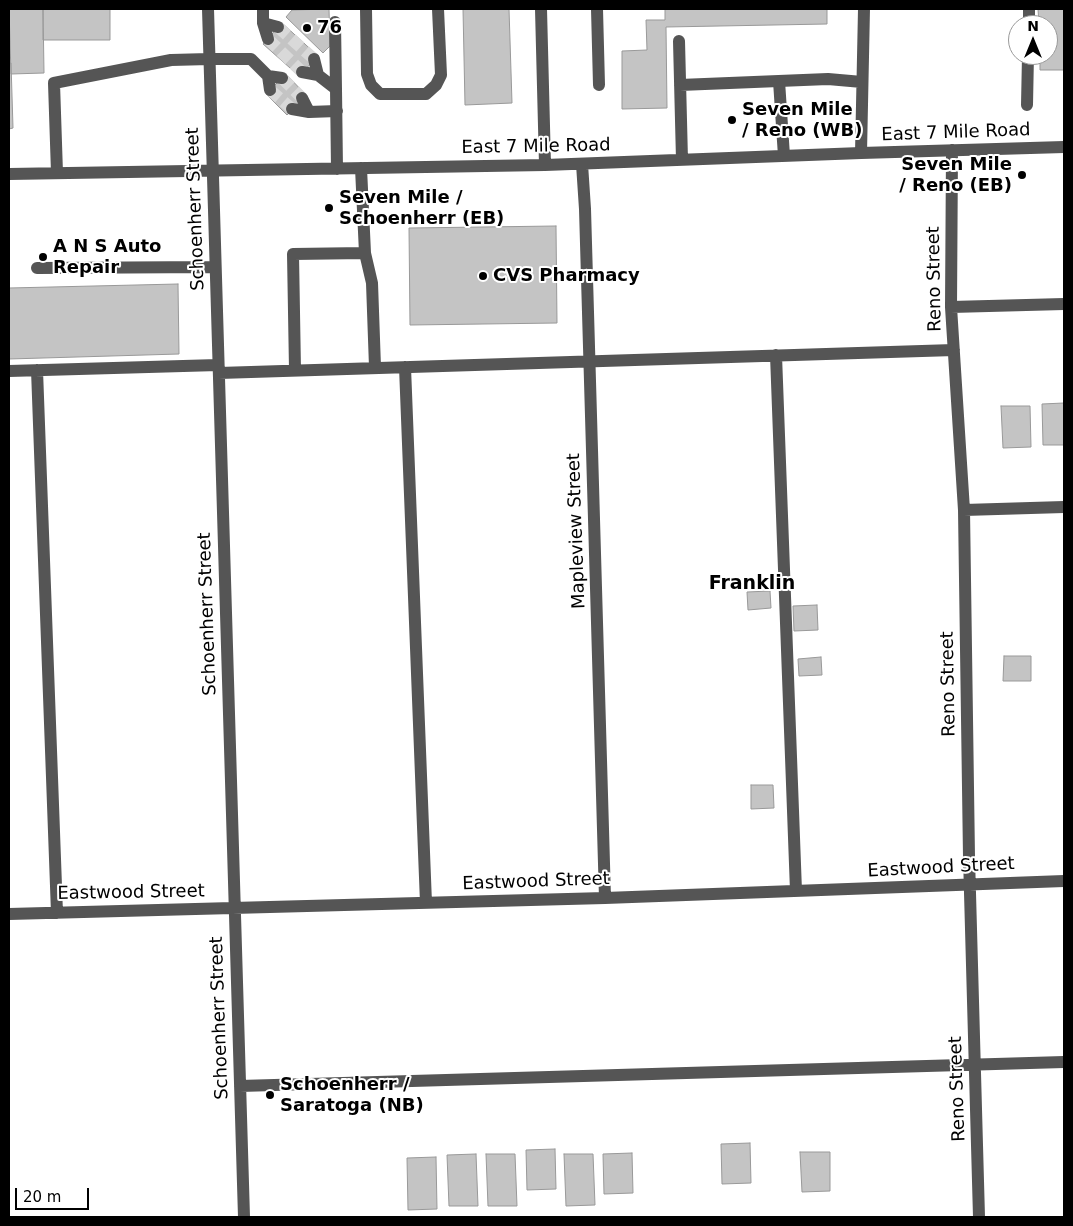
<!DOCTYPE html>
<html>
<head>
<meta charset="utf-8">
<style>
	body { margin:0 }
	#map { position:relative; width:1073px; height:1226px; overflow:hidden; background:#fff; font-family:"DejaVu Sans",sans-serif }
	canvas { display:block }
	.frame { position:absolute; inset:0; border:10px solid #000; pointer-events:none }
	.north { position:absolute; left:1008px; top:15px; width:50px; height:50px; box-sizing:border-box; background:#fff; border:1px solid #999; border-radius:50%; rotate:0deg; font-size:14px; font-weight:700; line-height:20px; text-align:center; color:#000 }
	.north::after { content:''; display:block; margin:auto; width:18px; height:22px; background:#000; clip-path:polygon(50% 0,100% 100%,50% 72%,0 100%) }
	.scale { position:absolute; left:15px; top:1188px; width:74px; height:22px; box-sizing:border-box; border:2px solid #000; border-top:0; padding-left:6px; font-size:15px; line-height:18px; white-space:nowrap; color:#000; -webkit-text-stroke:4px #fff; paint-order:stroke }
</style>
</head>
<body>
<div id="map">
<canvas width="1073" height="1226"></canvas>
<div class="frame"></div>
<div class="north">N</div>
<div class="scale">20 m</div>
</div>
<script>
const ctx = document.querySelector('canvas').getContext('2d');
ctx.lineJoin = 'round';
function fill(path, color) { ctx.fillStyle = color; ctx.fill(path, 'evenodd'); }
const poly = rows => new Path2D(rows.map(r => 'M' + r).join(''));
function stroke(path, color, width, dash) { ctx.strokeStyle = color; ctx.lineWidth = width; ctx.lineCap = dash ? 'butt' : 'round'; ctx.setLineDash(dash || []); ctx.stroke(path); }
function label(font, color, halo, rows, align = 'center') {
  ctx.font = font + ' "DejaVu Sans",sans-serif'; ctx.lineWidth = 4; ctx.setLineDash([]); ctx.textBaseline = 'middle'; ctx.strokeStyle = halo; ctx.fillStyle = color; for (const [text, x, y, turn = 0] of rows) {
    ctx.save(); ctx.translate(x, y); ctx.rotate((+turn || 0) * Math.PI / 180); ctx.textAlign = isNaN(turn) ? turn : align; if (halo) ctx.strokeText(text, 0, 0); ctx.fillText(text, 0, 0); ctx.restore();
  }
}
const building = poly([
	[9,9,43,9,44,73,11,74,9,9],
	[43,9,110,9,110,40,43,40,43,9],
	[329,9,330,46,323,53,286,17,292,10,329,9],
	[463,9,509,9,512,103,465,105,463,9],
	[665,9,827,9,827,24,666,27,667,108,622,109,622,51,647,50,646,20,665,20,665,9],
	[1038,9,1064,9,1064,70,1040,70,1040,55,1048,55,1048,25,1039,25,1038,9],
	[282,23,318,56,299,76,263,44,282,23],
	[9,63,11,63,13,128,9,129,9,63],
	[286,74,306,95,287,115,266,94,286,74],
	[556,226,557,323,410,325,409,228,556,226],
	[178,284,179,354,9,359,9,288,178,284],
	[1064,403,1064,445,1043,445,1042,404,1064,403],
	[1001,406,1030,406,1031,447,1003,448,1001,406],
	[770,591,771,608,748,610,747,592,770,591],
	[817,605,818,630,794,631,793,606,817,605],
	[1004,656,1031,656,1031,681,1003,681,1004,656],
	[821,657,822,675,799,676,798,659,821,657],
	[751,785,773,785,774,808,751,809,751,785],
	[750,1143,751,1183,722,1184,721,1144,750,1143],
	[555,1149,556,1189,527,1190,526,1150,555,1149],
	[800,1152,830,1152,830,1191,802,1192,800,1152],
	[632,1153,633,1193,604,1194,603,1154,632,1153],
	[476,1154,478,1206,449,1206,447,1155,476,1154],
	[486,1154,515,1154,517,1206,488,1206,486,1154],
	[564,1154,593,1154,595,1205,566,1206,564,1154],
	[436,1157,437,1209,408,1210,407,1158,436,1157]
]);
const minorTunnel = poly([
	[278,27,314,59],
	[268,39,302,72],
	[282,78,302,98],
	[270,90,292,109]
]);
const minor = poly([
	[208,9,244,1217],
	[263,9,263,23,268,39],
	[366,9,367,74,371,85,380,94,426,94,436,85,441,75,438,9],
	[541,9,545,165],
	[597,9,599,85],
	[335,22,336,89],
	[263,23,278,27],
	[1029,25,1029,9],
	[679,41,682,160],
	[314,59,318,75,336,89,337,169],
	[302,72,318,75],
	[268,76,270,90],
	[779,81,784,156],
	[680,85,828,79,862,82],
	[302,98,309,112,337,111],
	[1027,105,1028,55],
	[292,109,309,112],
	[952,150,951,307,964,510,969,857,979,1217],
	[861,153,864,9],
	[582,164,585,209,605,898],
	[57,173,54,83,171,60,209,59,251,59,268,76,282,78],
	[9,174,545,165,861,153,1064,147],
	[365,253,372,283,375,367],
	[37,268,215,267],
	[951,307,1064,304],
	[776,355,796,891],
	[405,367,426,903],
	[37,370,57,913],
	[295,370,293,254,365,253,361,168],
	[9,371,218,365],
	[219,373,954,350],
	[964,510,1064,507],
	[9,914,605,898,1064,881],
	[240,1086,1064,1062]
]);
const markers = [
	[307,28,5,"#000"],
	[732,120,5,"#000"],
	[1022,175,5,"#000"],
	[329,208,5,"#000"],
	[43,257,5,"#000"],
	[483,276,5,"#000"],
	[270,1095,5,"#000"]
];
const poiNames = [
	["76",317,28],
	["Seven Mile",742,110],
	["/ Reno (WB)",742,131],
	["Seven Mile",1012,165,"right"],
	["/ Reno (EB)",1012,186,"right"],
	["Seven Mile /",339,198],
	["Schoenherr (EB)",339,219],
	["A N S Auto",53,247],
	["Repair",53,268],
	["CVS Pharmacy",493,276],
	["Schoenherr /",280,1085],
	["Saratoga (NB)",280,1106]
];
const streetNames = [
	["East 7 Mile Road",956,133,-2],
	["East 7 Mile Road",536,147,-1],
	["Schoenherr Street",196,209,-92],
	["Reno Street",935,279,-91],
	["Mapleview Street",577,531,-92],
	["Schoenherr Street",208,614,-92],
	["Reno Street",949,684,-91],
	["Eastwood Street",941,868,-3],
	["Eastwood Street",536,882,-2],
	["Eastwood Street",131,893,-1],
	["Schoenherr Street",220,1018,-92],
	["Reno Street",958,1089,-92]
];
const neighbourhoodNames = [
	["Franklin",752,584]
];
fill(building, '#c4c4c4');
stroke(building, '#999', 1);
stroke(minorTunnel, '#d9d9d9', 12, [12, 6]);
stroke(minor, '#555', 12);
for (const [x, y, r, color] of markers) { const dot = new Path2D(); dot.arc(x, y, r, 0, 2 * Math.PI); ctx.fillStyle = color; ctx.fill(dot); stroke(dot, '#fff', 2); }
label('bold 18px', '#000', '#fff', poiNames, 'left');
label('18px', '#000', '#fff', streetNames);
label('bold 19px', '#000', '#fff', neighbourhoodNames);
</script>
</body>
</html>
